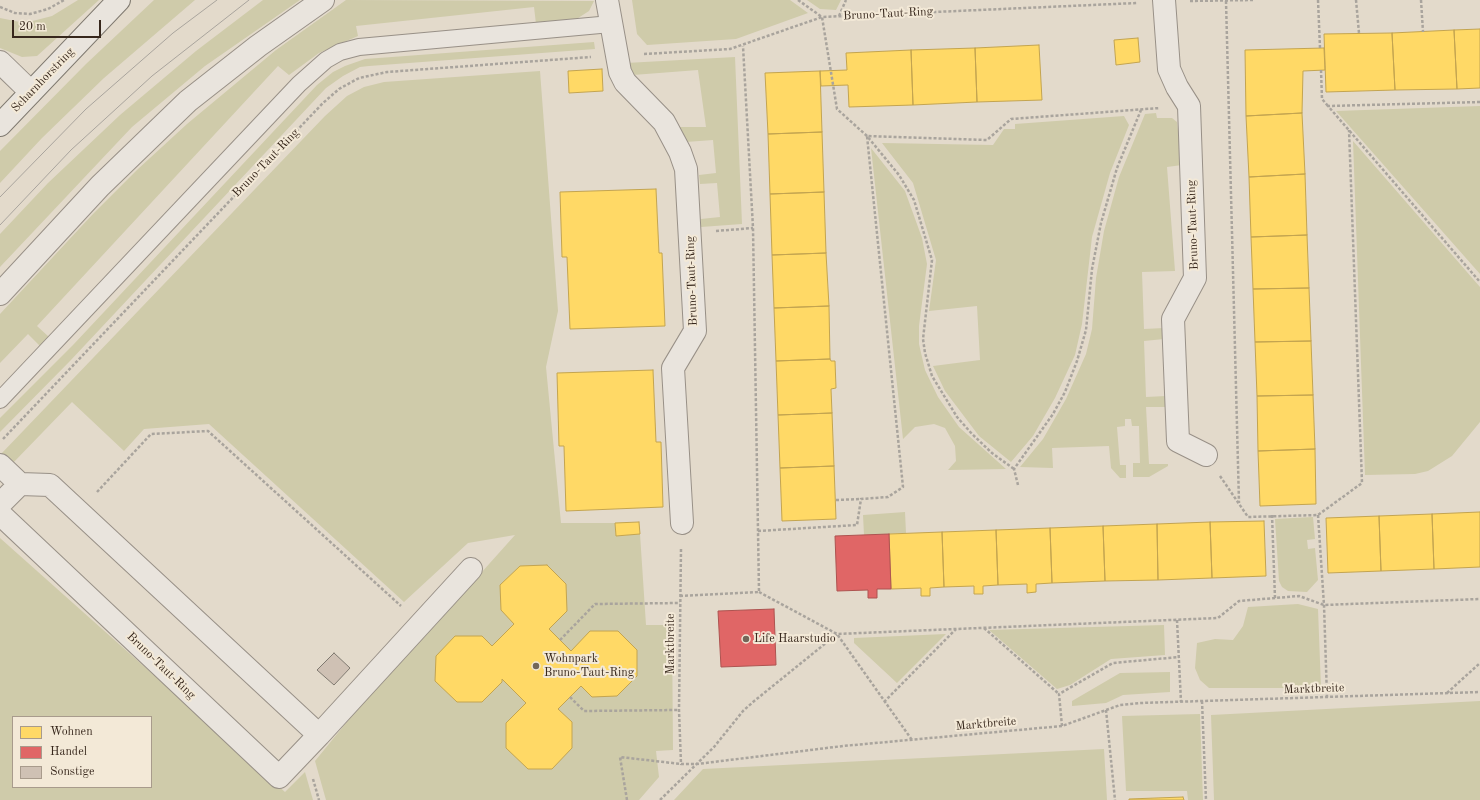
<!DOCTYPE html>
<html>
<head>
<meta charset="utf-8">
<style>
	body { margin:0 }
	#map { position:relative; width:1480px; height:800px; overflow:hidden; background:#e3dacb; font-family:"Old Standard TT",serif }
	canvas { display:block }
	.legend { position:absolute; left:12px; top:716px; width:140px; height:72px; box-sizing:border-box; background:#f3e9d7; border:1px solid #a89b8c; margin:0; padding:5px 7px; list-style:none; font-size:12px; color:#37271c }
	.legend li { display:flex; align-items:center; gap:8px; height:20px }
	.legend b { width:20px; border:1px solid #a89b8c }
	.scale { position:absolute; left:12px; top:20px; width:89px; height:18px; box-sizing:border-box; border:2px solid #37271c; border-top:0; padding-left:5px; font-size:12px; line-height:14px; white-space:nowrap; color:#37271c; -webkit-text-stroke:3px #f3e9d7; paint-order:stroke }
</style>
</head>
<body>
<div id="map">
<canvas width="1480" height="800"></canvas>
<ul class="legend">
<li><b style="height:11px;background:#ffd966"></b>Wohnen</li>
<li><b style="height:11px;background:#e06666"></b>Handel</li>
<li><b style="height:11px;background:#cfc1b4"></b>Sonstige</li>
</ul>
<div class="scale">20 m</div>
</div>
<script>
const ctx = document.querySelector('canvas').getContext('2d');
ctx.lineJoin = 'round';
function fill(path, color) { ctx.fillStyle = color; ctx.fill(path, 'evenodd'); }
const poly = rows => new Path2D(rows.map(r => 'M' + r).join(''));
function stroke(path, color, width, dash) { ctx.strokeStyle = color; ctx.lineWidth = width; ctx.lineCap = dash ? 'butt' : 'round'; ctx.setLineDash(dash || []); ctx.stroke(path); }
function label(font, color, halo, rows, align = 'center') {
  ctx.font = font + ' "Old Standard TT",serif'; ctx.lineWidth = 4; ctx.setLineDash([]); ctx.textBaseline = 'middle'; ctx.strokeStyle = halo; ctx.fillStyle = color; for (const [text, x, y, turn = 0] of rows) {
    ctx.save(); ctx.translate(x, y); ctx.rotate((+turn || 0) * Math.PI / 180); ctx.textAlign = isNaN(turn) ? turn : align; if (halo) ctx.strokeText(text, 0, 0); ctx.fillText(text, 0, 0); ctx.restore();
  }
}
const green = poly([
	[78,0,99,0,37,56,22,57,0,48,0,18,25,23,52,16],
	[154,0,195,0,104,78,42,138,0,183,0,151,86,64],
	[263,0,300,0,205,66,132,127,0,267,0,234,48,183,120,115,196,51],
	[346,0,594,1,589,11,575,20,536,24,534,7,356,26,358,36,319,53,289,75,278,66,37,326,49,337,40,346,28,334,0,363,0,314,92,215,138,169,187,124,276,50],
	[632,0,790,0,808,13,736,39,647,45,637,34],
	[807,0,841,0,836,10,820,9],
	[594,42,595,49,369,66,360,67,343,76,326,88,70,361,0,432,0,418,73,345,317,85,333,72,345,66,365,59],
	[735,57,742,224,701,227,701,219,720,217,717,183,700,184,699,175,716,173,713,140,686,142,677,127,706,127,698,70,633,75,626,63],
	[540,71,558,311,546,367,561,523,615,523,616,536,640,534,646,625,672,625,673,750,656,751,659,777,639,800,326,800,315,761,373,690,447,611,515,535,468,543,404,602,209,424,144,429,124,451,72,402,12,464,1,454,325,116,347,96,364,87,384,82],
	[1480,106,1480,274,1336,111],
	[1156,113,1157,118,1172,118,1177,122,1182,165,1167,167,1175,271,1142,272,1144,329,1164,328,1164,339,1144,341,1146,397,1166,396,1166,407,1146,407,1149,464,1168,464,1168,466,1149,477,1133,477,1133,463,1140,463,1139,426,1132,426,1131,419,1125,419,1125,426,1117,427,1120,465,1126,465,1126,478,1120,478,1111,468,1109,446,1052,448,1053,468,1020,467,1043,439,1066,399,1086,354,1092,329,1096,278,1104,231,1119,177,1145,114],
	[1124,116,1129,125,1110,173,1092,237,1082,324,1075,355,1055,398,1033,436,1011,462,979,436,945,391,933,366,980,360,977,306,929,311,936,260,913,183,882,143,993,145,1004,129,1015,129,1015,124],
	[1353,141,1480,287,1480,422,1452,456,1428,471,1415,474,1365,475],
	[871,148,905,191,922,238,927,264,919,326,919,344,925,370,938,397,959,427,1006,469,948,470,956,461,955,446,945,428,934,424,915,427,903,439],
	[905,512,906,533,864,535,863,515],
	[1313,517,1315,539,1307,540,1308,549,1315,548,1318,580,1307,592,1288,591,1282,587,1279,581,1275,519],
	[0,538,285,792,305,772,313,800,0,800],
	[13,717,151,717,151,787,13,787],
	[1298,604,1318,609,1321,688,1209,688,1200,680,1195,668,1197,643,1215,639,1233,640,1243,626,1248,607],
	[1164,625,1165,655,1111,659,1070,685,1057,689,989,630],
	[946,634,897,683,854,643,854,638],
	[1170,672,1170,692,1123,695,1106,703,1072,706,1072,701,1120,673],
	[1480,701,1480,800,1214,800,1211,715],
	[1200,714,1203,800,1188,800,1187,791,1126,791,1122,716],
	[1104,749,1107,800,674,800,703,769]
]);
const homes = poly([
	[1480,29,1480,88,1457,89,1454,30,1480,29],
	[1454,30,1457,89,1395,90,1392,33,1454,30],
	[1392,33,1395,90,1326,92,1324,34,1392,33],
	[1138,38,1140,62,1116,65,1114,40,1138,38],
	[1039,45,1042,100,977,102,975,48,1039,45],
	[975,48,977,102,913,105,911,50,975,48],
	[1324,48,1325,70,1303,71,1302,113,1246,116,1245,50,1324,48],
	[911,50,913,105,849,107,848,85,821,86,820,71,847,70,846,53,911,50],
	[602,69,603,91,569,93,568,71,602,69],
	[820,71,822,132,768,134,765,73,820,71],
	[1302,113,1305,174,1249,177,1246,116,1302,113],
	[822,132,824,192,770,194,768,134,822,132],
	[1305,174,1307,235,1251,237,1249,177,1305,174],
	[656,189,659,253,662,253,665,326,570,329,567,257,562,257,560,192,656,189],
	[824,192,826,253,772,255,770,194,824,192],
	[1307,235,1309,288,1253,289,1251,237,1307,235],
	[826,253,829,306,774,308,772,255,826,253],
	[1309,288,1311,341,1255,342,1253,289,1309,288],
	[829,306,830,359,776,361,774,308,829,306],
	[1311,341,1313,395,1257,396,1255,342,1311,341],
	[830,359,831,361,835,361,836,388,831,389,832,413,778,415,776,361,830,359],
	[653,370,656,442,661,442,663,507,566,511,564,446,559,446,557,373,653,370],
	[1313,395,1315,449,1258,451,1257,396,1313,395],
	[832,413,834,466,780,468,778,415,832,413],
	[1315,449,1316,504,1260,506,1258,451,1315,449],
	[834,466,836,519,782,521,780,468,834,466],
	[1480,512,1480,567,1434,569,1432,514,1480,512],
	[1432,514,1434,569,1381,571,1379,516,1432,514],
	[1379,516,1381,571,1328,573,1326,518,1379,516],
	[1264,521,1266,576,1212,578,1210,522,1264,521],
	[639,522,640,534,616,536,615,523,639,522],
	[1210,522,1212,578,1158,580,1157,524,1210,522],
	[1157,524,1158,580,1105,581,1103,526,1157,524],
	[1103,526,1105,581,1052,583,1050,528,1103,526],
	[1050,528,1052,583,1036,584,1036,592,1027,593,1027,584,998,585,996,530,1050,528],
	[996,530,998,585,983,586,983,594,974,594,974,586,944,587,942,532,996,530],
	[942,532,944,587,930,588,930,596,921,596,921,588,891,589,889,534,942,532],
	[547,565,566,584,567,611,549,629,571,651,590,631,618,631,637,650,637,676,617,696,592,697,581,686,558,709,572,722,572,748,552,769,528,769,506,748,506,723,526,703,502,679,502,682,482,702,457,702,435,681,436,656,455,636,482,636,492,646,514,624,501,610,500,585,520,566,547,565],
	[1183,797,1184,800,1129,800,1129,799,1183,797]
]);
const shops = poly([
	[889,534,891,589,877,589,877,598,868,598,868,590,837,591,835,536,889,534],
	[774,609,776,665,721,667,718,611,774,609]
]);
const building = poly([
	[334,653,350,668,334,685,317,670,334,653]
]);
const path = poly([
	[798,0,822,17,837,109,867,136,899,175,914,200,932,260,923,339,925,353,932,376,957,417,972,434,992,453,1014,469],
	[1318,0,1320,48],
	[1356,0,1359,33],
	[1421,0,1423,32],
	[1190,1,1253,0],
	[1226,1,1239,503],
	[0,7,15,13,30,14,48,9,64,0],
	[839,16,846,0],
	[644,54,730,49,822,17,1137,3],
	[1321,70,1322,99,1328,106],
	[1480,102,1328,106,1480,282],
	[716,231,753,228],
	[3,439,323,103,339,89,359,78,387,72,591,57],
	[1220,476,1248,517,1318,515,1362,483,1349,130],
	[1018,485,1014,469,1053,414,1065,392,1077,361,1086,330,1092,269,1101,223,1117,168,1141,110],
	[97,492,151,434,208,431,401,606],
	[836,500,861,499],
	[1272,515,1275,598],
	[1318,515,1324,605,1327,697],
	[758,531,857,525,861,499,888,497,903,487,867,136,987,140,1011,119,1160,108],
	[681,549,679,710,681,764,697,764,843,746,1062,726,1120,705,1140,703,1480,692],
	[759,592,837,634,912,740],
	[680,596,759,592,753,228,743,46],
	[1177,620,1181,702],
	[984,628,1059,694],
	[560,640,595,604,680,603],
	[1447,693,1480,663],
	[570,697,584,711,679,710],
	[1202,701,1206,800],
	[884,702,956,629],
	[1106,710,1115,800],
	[1062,726,1059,694,1113,663,1179,657],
	[313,779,319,800],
	[627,800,620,757,681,764],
	[660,800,714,747,743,711,753,702,837,634,1218,618,1239,601,1299,596,1324,605,1480,599]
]);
const lane = poly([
	[0,400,299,84,326,60,340,52,359,47,611,24]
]);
const street = poly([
	[607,0,620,72,625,82,664,122,680,152,686,169,695,331,673,368,682,523],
	[1164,0,1169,69,1177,87,1189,106,1195,278,1173,319,1178,441,1206,455],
	[0,62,31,92],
	[0,294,100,186,188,101,258,46,323,0],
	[0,465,20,484,50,485,319,735,471,569],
	[0,504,20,484],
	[0,514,279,777,319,735]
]);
const secondary = poly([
	[0,125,119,0]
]);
const tram = poly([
	[0,197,86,109,173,33,217,0],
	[0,225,71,150,152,76,249,0]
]);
const markers = [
	[746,639,4,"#736659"],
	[536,666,4,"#736659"]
];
const streetNames = [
	["Bruno-Taut-Ring",888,14,-3],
	["Scharnhorstring",43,80,-46],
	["Bruno-Taut-Ring",266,163,-46],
	["Bruno-Taut-Ring",1193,225,-92],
	["Bruno-Taut-Ring",692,281,-92],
	["Marktbreite",671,644,-90],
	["Bruno-Taut-Ring",161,666,44],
	["Marktbreite",1314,689,-2],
	["Marktbreite",986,724,-5]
];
const poiNames = [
	["Life Haarstudio",754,639],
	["Wohnpark",544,659],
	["Bruno-Taut-Ring",544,673]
];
fill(green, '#cfcbaa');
fill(homes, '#ffd966');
stroke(homes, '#c3a450', 1);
fill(shops, '#e06666');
stroke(shops, '#ad5350', 1);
fill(building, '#cfc1b4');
stroke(building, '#7f7970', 1);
stroke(lane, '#989087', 18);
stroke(street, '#989087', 24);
stroke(secondary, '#7f7970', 24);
stroke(path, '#a9a49d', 2.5, [3, 2]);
stroke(lane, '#e9e4dd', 16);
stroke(street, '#e9e4dd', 22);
stroke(secondary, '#e9e4dd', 22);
stroke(tram, '#a9a49d', 1);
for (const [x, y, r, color] of markers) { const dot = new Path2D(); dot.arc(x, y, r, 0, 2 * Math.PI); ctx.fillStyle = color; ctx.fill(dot); stroke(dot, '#f3e9d7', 1.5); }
label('12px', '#37271c', '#f3e9d7', streetNames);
label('12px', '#37271c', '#f3e9d7', poiNames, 'left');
</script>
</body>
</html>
